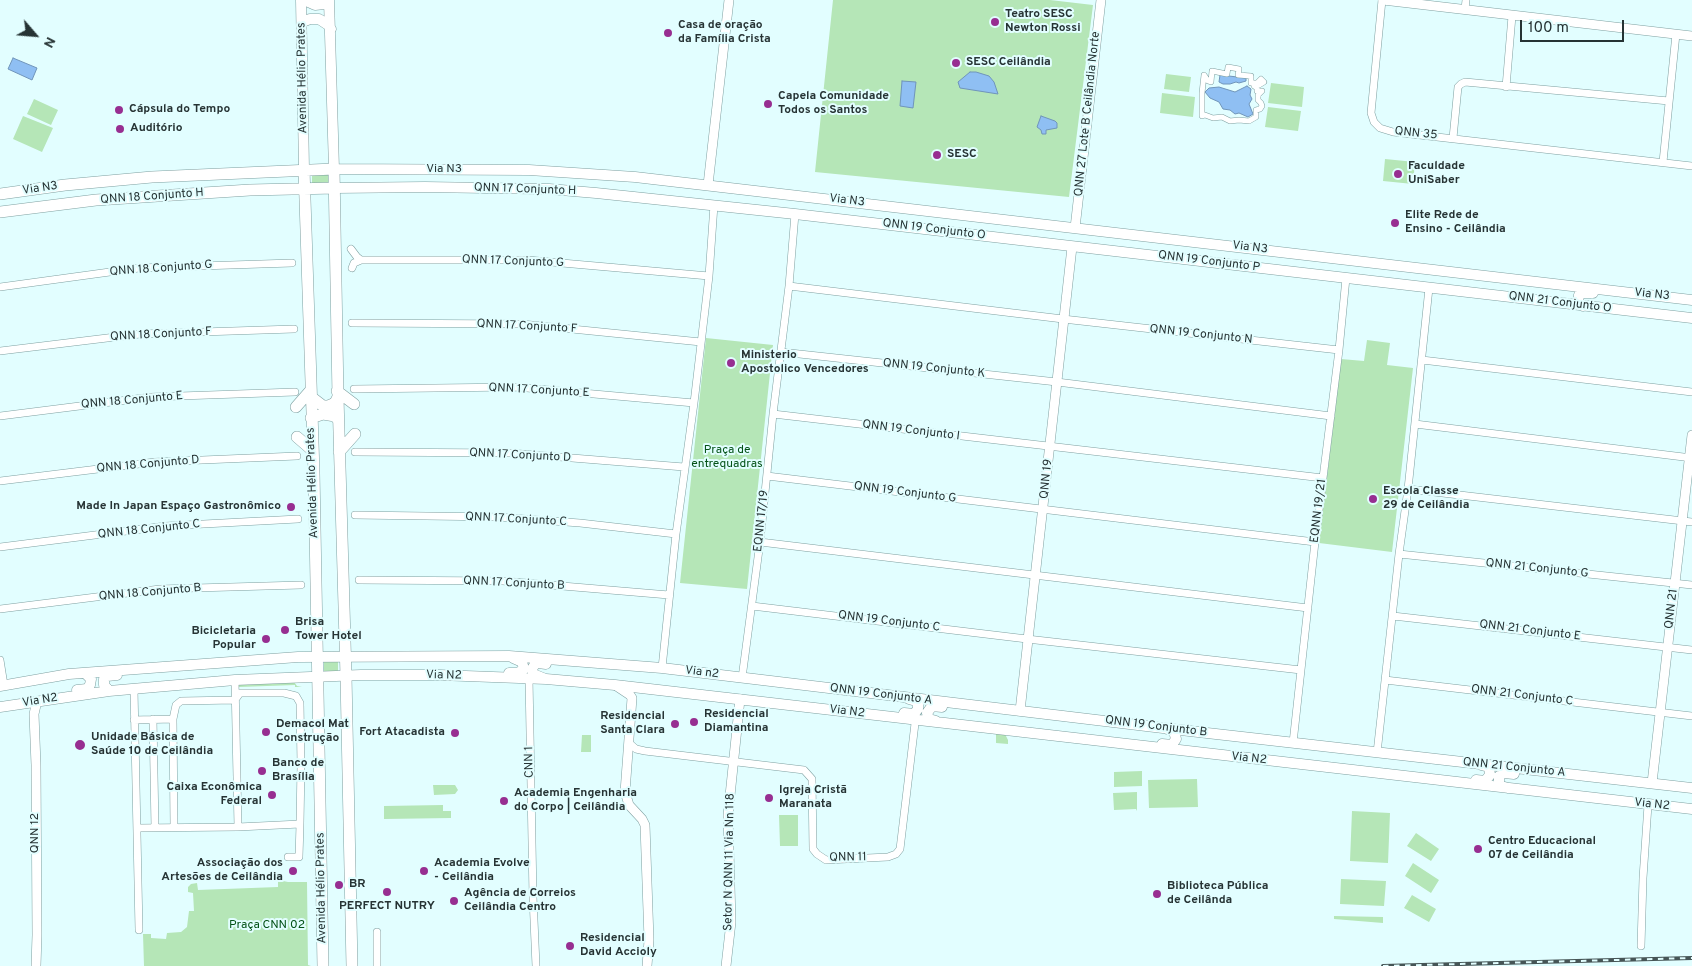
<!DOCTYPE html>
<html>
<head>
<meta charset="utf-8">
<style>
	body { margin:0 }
	#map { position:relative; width:1692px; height:966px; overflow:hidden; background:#e2feff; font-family:Overpass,sans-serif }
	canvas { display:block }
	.north { position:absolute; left:10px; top:10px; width:50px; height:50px; -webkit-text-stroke:4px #e2feff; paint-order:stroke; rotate:117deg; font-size:14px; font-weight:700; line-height:20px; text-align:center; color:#263334 }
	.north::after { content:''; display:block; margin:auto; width:18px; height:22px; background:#263334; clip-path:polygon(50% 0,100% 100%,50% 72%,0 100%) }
	.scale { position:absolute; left:1520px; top:20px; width:104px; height:22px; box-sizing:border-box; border:2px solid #263334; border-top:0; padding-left:6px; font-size:15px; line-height:18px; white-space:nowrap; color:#263334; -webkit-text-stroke:4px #e2feff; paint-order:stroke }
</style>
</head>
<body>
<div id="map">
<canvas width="1692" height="966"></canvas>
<div class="north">N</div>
<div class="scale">100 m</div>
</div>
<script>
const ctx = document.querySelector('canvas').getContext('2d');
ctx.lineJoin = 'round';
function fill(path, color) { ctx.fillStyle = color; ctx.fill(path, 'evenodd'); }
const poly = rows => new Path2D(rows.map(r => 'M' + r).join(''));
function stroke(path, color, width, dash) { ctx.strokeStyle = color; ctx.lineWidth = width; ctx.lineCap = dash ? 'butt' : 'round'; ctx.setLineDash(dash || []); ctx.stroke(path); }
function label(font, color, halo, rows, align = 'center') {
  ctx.font = font + ' Overpass,sans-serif'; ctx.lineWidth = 4; ctx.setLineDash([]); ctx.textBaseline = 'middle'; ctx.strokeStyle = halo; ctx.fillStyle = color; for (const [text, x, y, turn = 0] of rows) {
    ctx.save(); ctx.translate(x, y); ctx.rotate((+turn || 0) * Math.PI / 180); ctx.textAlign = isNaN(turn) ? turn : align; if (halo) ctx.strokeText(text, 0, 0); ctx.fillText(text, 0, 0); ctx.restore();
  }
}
const green = poly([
	[833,0,1050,0,1093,5,1069,197,815,172],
	[1166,74,1191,77,1189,92,1164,89],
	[1271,83,1304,87,1302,107,1268,103],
	[1162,93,1195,97,1193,117,1160,113],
	[34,99,58,110,51,125,27,114],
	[1268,107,1301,111,1298,131,1265,127],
	[23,116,53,128,42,152,13,139],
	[1385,159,1415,162,1413,184,1383,181],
	[328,171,328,184,312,185,312,172],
	[706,338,773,345,747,589,680,583],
	[1367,340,1390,343,1387,365,1413,368,1392,552,1319,543,1341,359,1364,361],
	[338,661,338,671,324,671,324,662],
	[294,682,297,686,302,687,295,687,295,685,239,687,239,684],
	[996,733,1005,734,1008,740,1008,744,996,743],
	[582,735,591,735,591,752,581,752],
	[1142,771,1142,786,1114,787,1114,772],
	[1197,779,1198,807,1149,808,1148,780],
	[433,785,455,785,458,790,455,794,434,795],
	[1137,792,1137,811,1136,809,1114,810,1113,793],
	[443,805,443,811,451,811,451,818,384,819,384,806],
	[1352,811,1390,813,1388,863,1350,861],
	[779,815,798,815,798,846,780,846],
	[1416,833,1439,849,1431,861,1407,846],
	[1413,863,1439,880,1431,893,1405,876],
	[1341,879,1386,881,1384,906,1340,904],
	[278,880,288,882,307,882,308,965,311,966,144,966,143,934,151,934,151,938,166,939,167,933,181,932,187,927,189,911,194,911,193,893,188,892,188,887,191,884,197,883,198,890,278,887],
	[1412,895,1436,909,1429,922,1404,908],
	[1334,916,1383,917,1383,923,1334,919]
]);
const water = poly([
	[13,58,37,68,32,80,8,69,13,58],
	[970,72,976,72,989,76,994,82,998,94,960,88,958,82,970,72],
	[1220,75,1246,78,1246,81,1239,83,1236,82,1230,84,1223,84,1219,82,1220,75],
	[902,81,916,82,913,108,900,106,902,81],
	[1247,86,1251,89,1250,95,1252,99,1249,104,1253,114,1248,117,1239,113,1235,114,1230,110,1223,109,1219,102,1210,98,1205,92,1209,88,1219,87,1235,92,1247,86],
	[1041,116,1055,121,1057,123,1057,128,1046,130,1046,134,1042,134,1041,130,1037,127,1041,116]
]);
const pedestrian = poly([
	[1228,67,1239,69,1238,75,1251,76,1251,83,1257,83,1261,79,1264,82,1259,85,1254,86,1257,88,1257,91,1262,91,1258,95,1258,100,1261,103,1262,106,1260,109,1256,110,1256,117,1249,121,1239,120,1230,121,1222,117,1213,118,1205,115,1202,116,1202,93,1204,75,1208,81,1211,82,1212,71,1227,74,1228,67]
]);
const minor = poly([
	[1382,0,1371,113,1374,122,1380,128,1393,132,1692,166],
	[1465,9,1466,0],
	[1506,87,1512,16],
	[1453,138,1458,87,1461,84,1465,82,1669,101],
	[1663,162,1676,34],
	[351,249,357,257,361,260,528,260,709,276],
	[352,268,354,263,361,260],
	[789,286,1063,319,1339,350],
	[0,287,139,268,292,263],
	[352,323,522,324,701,342],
	[0,351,140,334,294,329],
	[781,352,1057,382,1331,416],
	[1422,360,1692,392],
	[354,389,516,387,694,403],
	[773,414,1323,478],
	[0,416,151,397,295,392],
	[1415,424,1692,458],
	[355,452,510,453,684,467],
	[767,476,1315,542],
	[0,481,155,462,297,456],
	[1408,489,1692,522],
	[355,515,498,517,580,523,676,534],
	[760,542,1308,608],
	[0,547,166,526,298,519],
	[1399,554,1692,585],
	[359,580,503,581,669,595],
	[752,606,1027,639,1301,670],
	[0,609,160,589,301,585],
	[1393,616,1692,650],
	[0,660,4,685],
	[662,668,676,534,694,403,709,276,714,205],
	[529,678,533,897,536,966],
	[742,678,760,542,773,414,789,286,795,214],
	[235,680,238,827],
	[1385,680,1692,716],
	[134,689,139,930],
	[153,719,155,828],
	[134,720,173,719,174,827],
	[629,743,636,749,645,751,804,770,812,779,813,849,817,854,826,860,888,857,896,854,900,849,916,715],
	[1293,743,1315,542,1339,350,1346,278],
	[1377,753,1399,554,1408,489,1429,288],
	[137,828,238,827,300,824,301,765,300,703,296,696,284,693,240,693,235,700,181,701,176,705,173,719],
	[288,857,299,857,300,824],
	[377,932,377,966],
	[1641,946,1643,878,1648,805]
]);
const tertiary = poly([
	[1383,0,1692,36],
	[708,185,729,0],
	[1075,228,1101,0],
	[615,685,630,695,632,698,625,792,629,805,642,819,645,825,649,940,647,966],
	[1020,711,1072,247],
	[1652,783,1692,435],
	[36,966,37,935,36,765,34,714,37,701],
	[726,966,731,922,728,815,740,699]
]);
const secondary = poly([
	[301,0,304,169],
	[304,0,315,5,324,4,327,0],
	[329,0,334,169,529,170,635,177,1692,300],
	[302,22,310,19,319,19,328,25,331,29],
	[335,188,425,187,549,189,596,193,795,214,1692,318],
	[1583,306,1578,302,1579,295,1583,293,1593,293],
	[509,673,518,673,524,669,522,662,513,658],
	[543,678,533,674,532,669,535,664,538,663,546,664],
	[0,686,69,674,298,657,509,656,662,668,1163,728,1692,788],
	[77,690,87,689,90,685,91,679,85,673],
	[109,691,104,685,104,679,107,676,117,675],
	[0,707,109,691,235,680,361,675,439,675,546,679,615,685,1692,809],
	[904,713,914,714,918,709,918,705,916,701,909,699],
	[936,721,929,719,927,713,932,706,942,707],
	[1162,744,1172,745,1176,739,1174,731,1167,729],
	[1476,780,1485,781,1490,775,1489,767,1481,765],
	[1508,788,1501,786,1499,783,1499,776,1504,773,1514,774]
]);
const primary = poly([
	[304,169,314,473,323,966],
	[0,194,65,185,152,177,334,169,338,397,346,676,352,966],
	[0,212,96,200,250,190,335,188],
	[337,391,354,404],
	[310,396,323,406,328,406,335,403,338,397],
	[296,407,310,391],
	[311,418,323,414,335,416,338,420],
	[297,437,312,450],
	[339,452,355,434]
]);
const rail = poly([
	[1383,966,1692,958]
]);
const markers = [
	[995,22,5,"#972e91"],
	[668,33,5,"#972e91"],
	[956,63,5,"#972e91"],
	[768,104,5,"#972e91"],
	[119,110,5,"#972e91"],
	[120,129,5,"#972e91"],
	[937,155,5,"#972e91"],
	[1398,174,5,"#972e91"],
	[1395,223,5,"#972e91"],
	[731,363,5,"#972e91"],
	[1373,499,5,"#972e91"],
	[291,507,5,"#972e91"],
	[285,630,5,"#972e91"],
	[266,639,5,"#972e91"],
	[694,722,5,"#972e91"],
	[675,724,5,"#972e91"],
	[266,732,5,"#972e91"],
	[455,733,5,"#972e91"],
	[80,745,6,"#972e91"],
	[262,771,5,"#972e91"],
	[272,795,5,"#972e91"],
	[769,798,5,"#972e91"],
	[504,801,5,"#972e91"],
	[1478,849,5,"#972e91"],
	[293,871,5,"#972e91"],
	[424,871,5,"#972e91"],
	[339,885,5,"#972e91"],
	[387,892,5,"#972e91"],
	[1157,894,5,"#972e91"],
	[454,901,5,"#972e91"],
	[570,946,5,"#972e91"]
];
const poiNames = [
	["Teatro SESC",1005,15],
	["Newton Rossi",1005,29],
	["Casa de oração",678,26],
	["da Família Crista",678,40],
	["SESC Ceilândia",966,63],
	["Capela Comunidade",778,97],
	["Todos os Santos",778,111],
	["Cápsula do Tempo",129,110],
	["Auditório",130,129],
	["SESC",947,155],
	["Faculdade",1408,167],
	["UniSaber",1408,181],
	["Elite Rede de",1405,216],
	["Ensino - Ceilândia",1405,230],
	["Ministerio",741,356],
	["Apostolico Vencedores",741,370],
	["Escola Classe",1383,492],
	["29 de Ceilândia",1383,506],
	["Made In Japan Espaço Gastronômico",281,507,"right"],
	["Brisa",295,623],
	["Tower Hotel",295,637],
	["Bicicletaria",256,632,"right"],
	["Popular",256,646,"right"],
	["Residencial",704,715],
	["Diamantina",704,729],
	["Residencial",665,717,"right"],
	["Santa Clara",665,731,"right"],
	["Demacol Mat",276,725],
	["Construção",276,739],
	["Fort Atacadista",445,733,"right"],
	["Unidade Básica de",91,738],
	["Saúde 10 de Ceilândia",91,752],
	["Banco de",272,764],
	["Brasília",272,778],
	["Caixa Econômica",262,788,"right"],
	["Federal",262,802,"right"],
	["Igreja Cristã",779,791],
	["Maranata",779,805],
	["Academia Engenharia",514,794],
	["do Corpo | Ceilândia",514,808],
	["Centro Educacional",1488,842],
	["07 de Ceilândia",1488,856],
	["Associação dos",283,864,"right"],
	["Artesões de Ceilândia",283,878,"right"],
	["Academia Evolve",434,864],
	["- Ceilândia",434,878],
	["BR",349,885],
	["Biblioteca Pública",1167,887],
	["de Ceilânda",1167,901],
	["Agência de Correios",464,894],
	["Ceilândia Centro",464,908],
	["PERFECT NUTRY",387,907,"center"],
	["Residencial",580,939],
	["David Accioly",580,953]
];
const streetNames = [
	["Avenida Hélio Prates",303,78,-91],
	["QNN 27 Lote B Ceilândia Norte",1088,114,-84],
	["QNN 35",1416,134,6],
	["Via N3",444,170],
	["Via N3",40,189,-8],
	["QNN 17 Conjunto H",525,190,2],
	["QNN 18 Conjunto H",152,197,-4],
	["Via N3",847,201,7],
	["QNN 19 Conjunto O",934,230,7],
	["Via N3",1250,248,7],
	["QNN 17 Conjunto G",513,262,2],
	["QNN 19 Conjunto P",1209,262,7],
	["QNN 18 Conjunto G",161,269,-4],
	["Via N3",1652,295,6],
	["QNN 21 Conjunto O",1560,303,7],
	["QNN 17 Conjunto F",527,327,3],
	["QNN 18 Conjunto F",161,335,-3],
	["QNN 19 Conjunto N",1201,335,6],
	["QNN 19 Conjunto K",934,369,6],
	["QNN 17 Conjunto E",539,391,3],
	["QNN 18 Conjunto E",132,401,-5],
	["QNN 19 Conjunto I",911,431,7],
	["QNN 17 Conjunto D",520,456,3],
	["QNN 18 Conjunto D",148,465,-5],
	["QNN 19",1047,479,-84],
	["Avenida Hélio Prates",313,483,-92],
	["QNN 19 Conjunto G",905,493,7],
	["EQNN 19/21",1319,511,-83],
	["QNN 17 Conjunto C",516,520,3],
	["EQNN 17/19",762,521,-84],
	["QNN 18 Conjunto C",149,530,-6],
	["QNN 21 Conjunto G",1537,569,6],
	["QNN 17 Conjunto B",514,584,3],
	["QNN 18 Conjunto B",150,593,-5],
	["QNN 21",1672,609,-83],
	["QNN 19 Conjunto C",889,622,7],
	["QNN 21 Conjunto E",1530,631,7],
	["Via n2",702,673,7],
	["Via N2",444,676,1],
	["QNN 19 Conjunto A",881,695,7],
	["QNN 21 Conjunto C",1522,696,7],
	["Via N2",40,701,-9],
	["Via N2",847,712,7],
	["QNN 19 Conjunto B",1156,727,7],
	["Via N2",1249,759,6],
	["CNN 1",530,762,-91],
	["QNN 21 Conjunto A",1514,768,6],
	["Via N2",1652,805,6],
	["QNN 12",36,833,-90],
	["QNN 11",848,858,-1],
	["Setor N QNN 11 Via Nn 118",730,862,-89],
	["Avenida Hélio Prates",322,888,-91]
];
const parkNames = [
	["Praça de",727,451],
	["entrequadras",727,465],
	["Praça CNN 02",267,926]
];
fill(green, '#b5e6b7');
fill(water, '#8fbff3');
stroke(water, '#7095ba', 1);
stroke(pedestrian, '#7fa0a1', 6);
stroke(minor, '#7fa0a1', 8);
stroke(tertiary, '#7fa0a1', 10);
stroke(secondary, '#7fa0a1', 11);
stroke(primary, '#7fa0a1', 12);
stroke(pedestrian, '#fff', 5);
stroke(minor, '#fff', 7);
stroke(tertiary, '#fff', 9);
stroke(secondary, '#fff', 10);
stroke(primary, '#fff', 11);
stroke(rail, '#465556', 4);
stroke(rail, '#e2feff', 2, [5.5]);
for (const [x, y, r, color] of markers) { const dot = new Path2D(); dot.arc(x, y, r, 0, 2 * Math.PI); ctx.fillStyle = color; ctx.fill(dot); stroke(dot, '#e2feff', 2); }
label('bold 12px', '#263334', '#e2feff', poiNames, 'left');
label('12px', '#263334', '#e2feff', streetNames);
label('12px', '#045217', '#e2feff', parkNames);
</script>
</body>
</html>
